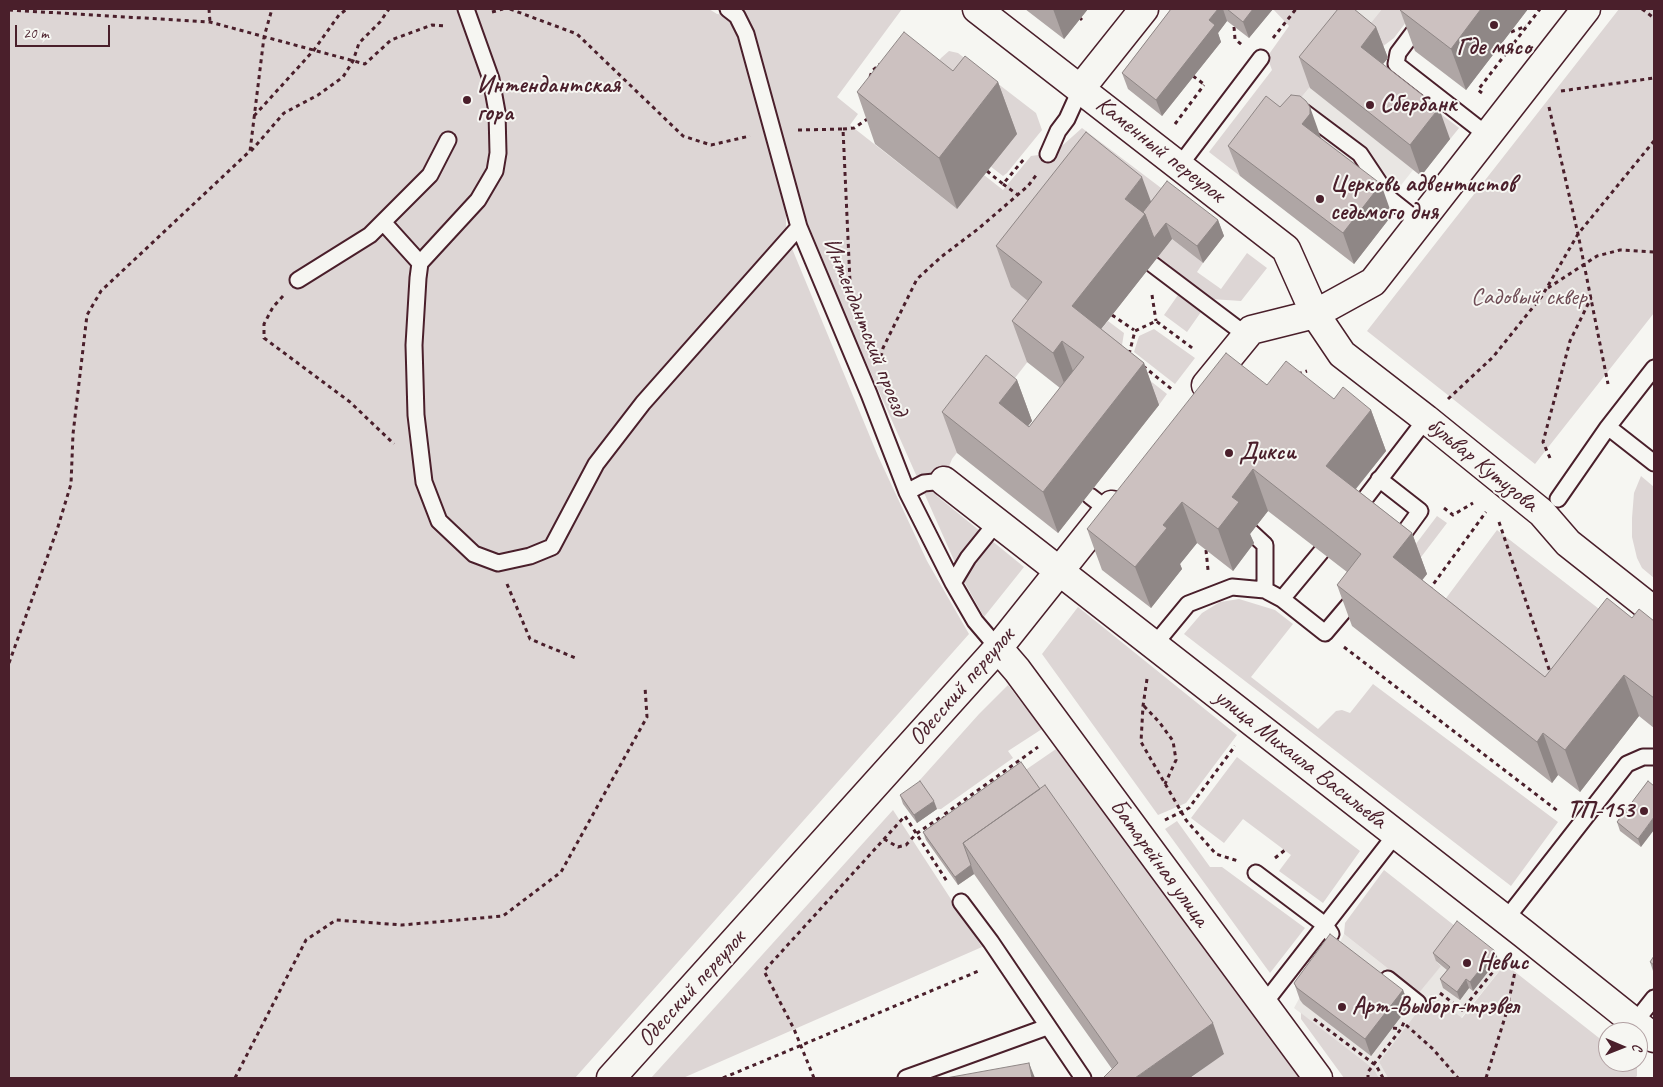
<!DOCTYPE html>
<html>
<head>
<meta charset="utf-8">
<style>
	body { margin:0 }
	#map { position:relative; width:1663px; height:1087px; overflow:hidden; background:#f6f6f2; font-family:Caveat,sans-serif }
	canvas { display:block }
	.frame { position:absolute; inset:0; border:10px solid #4a1f2b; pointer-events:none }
	.north { position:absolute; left:1598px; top:1022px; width:50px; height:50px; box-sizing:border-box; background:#f6f6f2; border:1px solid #b1a0a2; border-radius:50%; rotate:91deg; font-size:14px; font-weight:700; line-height:20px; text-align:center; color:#4a1f2b }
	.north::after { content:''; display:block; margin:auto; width:18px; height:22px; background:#4a1f2b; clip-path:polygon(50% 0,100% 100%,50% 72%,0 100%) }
	.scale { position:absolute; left:15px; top:25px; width:95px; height:22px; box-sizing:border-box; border:2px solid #4a1f2b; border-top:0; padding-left:6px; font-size:15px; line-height:18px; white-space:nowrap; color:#4a1f2b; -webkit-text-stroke:4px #f6f6f2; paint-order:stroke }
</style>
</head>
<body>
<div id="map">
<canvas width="1663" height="1087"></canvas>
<div class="frame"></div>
<div class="north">С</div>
<div class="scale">20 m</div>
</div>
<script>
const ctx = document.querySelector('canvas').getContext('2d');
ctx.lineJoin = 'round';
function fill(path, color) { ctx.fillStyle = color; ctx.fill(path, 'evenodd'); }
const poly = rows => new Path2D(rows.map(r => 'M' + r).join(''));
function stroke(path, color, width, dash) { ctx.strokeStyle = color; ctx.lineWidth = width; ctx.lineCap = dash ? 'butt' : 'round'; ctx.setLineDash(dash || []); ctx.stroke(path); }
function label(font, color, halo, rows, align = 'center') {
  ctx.font = font + ' Caveat,sans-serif'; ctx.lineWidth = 4; ctx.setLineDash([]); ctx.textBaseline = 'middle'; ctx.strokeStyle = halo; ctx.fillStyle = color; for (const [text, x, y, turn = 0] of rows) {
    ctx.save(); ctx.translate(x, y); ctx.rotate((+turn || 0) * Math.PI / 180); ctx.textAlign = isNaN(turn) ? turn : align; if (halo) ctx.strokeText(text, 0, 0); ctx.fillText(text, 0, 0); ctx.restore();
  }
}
const built = poly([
	[1339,9,1382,9,1365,30],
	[1355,32,1388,57,1380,67,1459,128,1421,176,1413,170,1383,208,1277,127],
	[1344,934,1419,993,1441,965,1436,961,1498,959,1505,964,1461,1018,1431,994,1379,1062,1388,1078,1379,1078,1374,1069,1294,1008,1301,995,1336,950]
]);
const green = poly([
	[9,9,709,9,717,14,729,15,748,9,902,9,837,97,858,114,850,125,957,209,984,175,1003,190,1031,156,1054,153,1082,128,1173,197,1057,324,952,459,937,496,1024,567,984,617,961,576,853,333,804,214,786,216,786,234,878,456,927,561,969,634,575,1078,9,1078],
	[1273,9,1339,9,1365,30,1382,9,1416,9,1394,38,1378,50,1355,32,1277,127,1240,176,1209,152,1272,70,1267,57,1289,26],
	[1619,9,1654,9,1654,313,1535,464,1367,331],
	[949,51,958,53,1036,113,1042,130,1007,173,1003,176,990,166,923,83,941,58],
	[1438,112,1459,128,1450,139,1429,123],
	[1172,239,1203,263,1197,272,1221,289,1247,253,1267,268,1241,301,1211,299,1157,258],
	[1178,295,1201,312,1187,332,1164,315],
	[1108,321,1124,333,1120,357,1167,394,1159,405,1087,347],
	[1154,329,1195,358,1175,384,1134,352,1139,336],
	[1641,476,1654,487,1654,578,1642,568,1637,558,1632,537,1632,518,1634,493],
	[1437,516,1447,523,1415,565,1406,557],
	[1497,530,1603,612,1536,699,1432,617],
	[1239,599,1275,610,1293,624,1251,677,1318,729,1336,711,1342,710,1350,713,1373,684,1558,822,1511,886,1184,634,1202,613,1220,602],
	[1078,607,1237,735,1186,803,1158,815,1042,654],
	[1008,685,1042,729,1008,751,1013,758,941,809,937,809,919,781,979,714],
	[1056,749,1302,1078,1193,1078,1192,1077,1224,1053,1024,771],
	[1237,757,1360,851,1323,903,1279,871,1291,855,1243,819,1224,843,1191,818],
	[893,810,982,947,683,1078,651,1078],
	[1177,821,1210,867,1222,867,1305,928,1270,973,1165,829],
	[1384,870,1460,930,1436,961,1441,966,1419,993,1344,934,1345,923],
	[1505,964,1608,1045,1608,1062,1630,1062,1637,1068,1637,1076,1635,1078,1388,1078,1379,1062,1431,994,1462,1018],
	[1301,1013,1374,1069,1379,1078,1344,1078,1301,1019]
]);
const path = poly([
	[209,9,210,22],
	[510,9,577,34,683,136,711,145,750,136],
	[1642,9,1654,18],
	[9,10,210,22,365,64,391,40,432,25,446,26],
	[492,12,503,9],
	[1080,18,1082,20],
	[1234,27,1235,39,1242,45],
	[1511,32,1526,26],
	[1273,38,1296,9],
	[1193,76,1205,85],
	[870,77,872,71,880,64],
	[1561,91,1654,78],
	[1482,93,1478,90,1540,9],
	[1549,107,1578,234,1608,384],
	[254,116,314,50,339,15,347,9],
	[1175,124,1204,85],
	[843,129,854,128,869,118],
	[798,130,843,129,850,282],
	[251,151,284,113,318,95,343,77,353,61,359,43,380,22,389,9],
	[987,171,1003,184,1024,159],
	[1003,184,1018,195],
	[1548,288,1597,256,1620,250,1654,252],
	[1152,295,1156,321],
	[283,296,273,307,264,324,264,338,350,402,394,444],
	[1112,315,1134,330],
	[1129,354,1135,331,1156,321,1195,350],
	[881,357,883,348,917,279,941,257,978,229,1028,186,1037,174],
	[1143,366,1174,391],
	[1298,374,1307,371],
	[1448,399,1493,357,1542,296,1578,234,1654,141],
	[1550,458,1543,442,1570,341,1591,298],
	[1444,508,1453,515,1473,503],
	[1499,522,1551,675],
	[1206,550,1208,570],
	[507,584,530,639,578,659],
	[1429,590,1486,512],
	[1344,647,1559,812],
	[9,663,57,530,71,484,73,434,87,315,101,291,250,151,264,37,272,9],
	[1147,679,1143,706,1141,742,1186,820,1216,854,1238,861],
	[1144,706,1160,723,1173,741,1176,760,1165,784],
	[945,820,942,816,1038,747],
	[1165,820,1189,808,1235,746],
	[884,839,898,847,906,845,916,834,942,816],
	[1275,858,1285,850],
	[1440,993,1462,1010,1505,957],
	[1314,1019,1374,1064,1368,1072,1368,1078],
	[1406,1025,1433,1049,1458,1078],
	[1393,1028,1401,1029],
	[235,1078,306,940,336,920,402,925,503,916,561,872,647,717,645,687],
	[723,1078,981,970],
	[814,1078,794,1029,764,971,905,816,948,883],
	[1383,1078,1377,1067,1374,1064,1401,1029,1404,1022],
	[1486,1078,1506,1014,1516,967]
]);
const lane = poly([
	[728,9,737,16,746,34,799,227,869,394,907,492,953,583,975,621,998,648],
	[1431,9,1398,53,1396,64,1487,135],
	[1304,112,1360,154,1390,199,1419,222],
	[1048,154,1058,131,1067,119,1081,88],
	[1180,165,1261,58],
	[383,222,420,263,418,278,414,345,416,415,424,482,439,521,474,554,498,563,530,556,552,547,596,464,643,403,799,227],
	[420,263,478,200,495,171,498,153,497,112,491,79,466,9],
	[1152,264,1246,335],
	[298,280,370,235,430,175,448,140],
	[1608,427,1654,463],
	[1379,479,1420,511,1396,544],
	[907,492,924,483,944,481],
	[1090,496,1108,510],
	[1558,499,1608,427,1654,368],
	[1354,513,1426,419],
	[1251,532,1265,545,1265,590],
	[953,583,968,558,997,522],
	[1282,599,1321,552],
	[1155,644,1188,604,1232,587,1265,590,1282,599,1325,633,1359,593],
	[1256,873,1325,925,1331,934],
	[961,902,991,942,1083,1078],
	[1506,919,1627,764,1643,757,1654,757],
	[1388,979,1418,1003],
	[1263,1005,1396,834],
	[1635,1022,1654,998],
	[906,1078,1047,1027]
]);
const street = poly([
	[977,9,1286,249,1315,314,1342,354,1426,419,1542,513,1568,543,1654,611],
	[1081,88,1144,9],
	[1206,385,1251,330,1315,314,1373,282,1586,9],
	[944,481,1524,934,1654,1038],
	[998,648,1017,670,1318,1078],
	[611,1078,998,648,1112,505]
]);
const wall = poly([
	[1025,9,1088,9,1064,39],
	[1171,9,1273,9,1249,38,1227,21,1218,33,1221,42,1162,116,1128,89,1122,73],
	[1528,9,1466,90,1415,51,1400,10],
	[1376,27,1388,58,1383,64,1450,139,1421,176,1310,88,1299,57],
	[998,82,1017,134,957,209,875,144,857,92],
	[1321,139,1392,215,1354,264,1240,176,1228,146],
	[1151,202,1218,220,1224,236,1203,263,1172,239,1101,329,1144,363,1159,405,1058,533,957,453,942,412,1017,380,1032,421,1028,426,1029,427,1060,388,1027,362,1012,321,1028,301,1011,287,996,246],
	[1267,385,1334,399,1371,410,1386,451,1356,489,1412,533,1427,574,1422,580,1545,677,1632,618,1654,621,1654,728,1639,716,1580,792,1558,775,1552,783,1352,626,1337,585,1347,572,1268,511,1250,534,1254,543,1233,571,1197,543,1180,564,1182,569,1151,608,1102,570,1087,529],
	[1021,762,1224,1054,1112,1069,974,874,958,885,926,840,923,832],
	[1648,781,1641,847,1620,831,1617,822],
	[900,795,937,809,917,823,903,804],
	[1433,953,1498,959,1473,991,1469,988,1460,1000,1443,988,1440,979,1447,970,1436,961],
	[1654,956,1654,974,1650,962],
	[1294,983,1403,990,1409,1006,1371,1056,1303,1004,1300,1000]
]);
const shadedWall = poly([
	[1053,9,1088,9,1064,39],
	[1218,9,1223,9,1227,21,1218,33,1221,42,1162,116,1156,100,1209,20],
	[1253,9,1273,9,1249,38,1243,22],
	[1481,9,1528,9,1466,90,1451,49],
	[1376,27,1388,58,1372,77,1361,47],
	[998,82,1017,134,957,209,939,158],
	[1310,107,1321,138,1321,144,1302,124],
	[1439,108,1450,139,1421,176,1410,145],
	[1142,177,1157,218,1166,223,1172,239,1087,347,1072,306,1125,199],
	[1381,184,1392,215,1354,264,1343,233],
	[1218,220,1224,236,1203,263,1197,246],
	[1062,341,1077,382,1068,394,1053,353],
	[1144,363,1159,405,1058,533,1043,492],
	[1017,380,1032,421,1014,444,999,403],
	[1371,410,1386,451,1341,507,1326,466],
	[1253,469,1268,511,1250,534,1254,543,1233,571,1218,529,1232,497],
	[1182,502,1197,543,1180,564,1182,569,1151,608,1135,567,1163,525],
	[1412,533,1427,574,1408,598,1393,557],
	[1624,675,1639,716,1580,792,1565,750],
	[1543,733,1558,775,1552,783,1537,742],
	[934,801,937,809,917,823,914,815],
	[1654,817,1654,830,1641,847,1638,839],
	[971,865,974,874,958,885,955,877],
	[1495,951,1498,959,1473,991,1470,982],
	[1466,979,1469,988,1460,1000,1457,992],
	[1403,990,1409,1006,1371,1056,1365,1039],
	[1213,1023,1224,1054,1190,1078,1135,1078],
	[1029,1063,1035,1078,1032,1078]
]);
const building = poly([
	[1171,9,1218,9,1209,20,1215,25,1156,100,1122,73,1171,9],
	[1227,9,1253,9,1243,22,1227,9],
	[1338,9,1354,9,1376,27,1361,47,1439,108,1410,145,1299,57,1338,9],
	[1401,9,1481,9,1451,49,1400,10,1401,9],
	[904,32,953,71,965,56,998,82,939,158,857,92,904,32],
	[1291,95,1300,96,1306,101,1310,107,1310,114,1302,124,1381,184,1343,233,1228,146,1266,96,1280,107,1291,95],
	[1086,132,1142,177,1125,199,1145,214,1072,306,1144,363,1043,492,942,412,986,355,1017,380,999,403,1029,427,1084,357,1062,341,1053,353,1012,321,1042,282,996,246,1086,132],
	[1167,181,1218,220,1197,246,1166,223,1154,238,1145,214,1143,212,1167,181],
	[1226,353,1267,385,1286,361,1334,399,1343,387,1371,410,1326,466,1412,533,1393,557,1545,677,1607,598,1632,618,1639,609,1654,621,1654,698,1624,675,1565,750,1543,733,1537,742,1337,585,1361,554,1253,469,1232,497,1239,502,1218,529,1182,502,1163,525,1167,528,1135,567,1087,529,1226,353],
	[1021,762,1040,789,963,843,971,865,955,877,923,832,1021,762],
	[920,781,934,801,914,815,900,795,920,781],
	[1648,781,1654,786,1654,817,1638,839,1617,822,1648,781],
	[1045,785,1213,1023,1135,1078,1103,1078,1118,1063,963,843,1045,785],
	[1457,921,1495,951,1470,982,1466,979,1457,992,1440,979,1450,967,1433,953,1457,921],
	[1330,934,1403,990,1365,1039,1297,988,1294,983,1330,934],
	[1654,956,1654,965,1650,962,1654,956],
	[1029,1063,1032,1078,946,1078,1029,1063]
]);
const markers = [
	[1494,25,5,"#4a1f2b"],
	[467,100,5,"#4a1f2b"],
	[1370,105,5,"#4a1f2b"],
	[1320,199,5,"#4a1f2b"],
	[1229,453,5,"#4a1f2b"],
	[1644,811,5,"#4a1f2b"],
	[1467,963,5,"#4a1f2b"],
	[1342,1007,5,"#4a1f2b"]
];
const poiNames = [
	["Где мясо",1494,48,"center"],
	["Интендантская",477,86],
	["гора",477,114],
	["Сбербанк",1380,105],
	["Церковь адвентистов",1330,185],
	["седьмого дня",1330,213],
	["Дикси",1239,453],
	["ТП-153",1634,811,"right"],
	["Невис",1477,963],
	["Арт-Выборг-трэвел",1352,1007]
];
const streetNames = [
	["Каменный переулок",1160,150,38],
	["Интендантский проезд",865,327,68],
	["бульвар Кутузова",1482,465,39],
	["Одесский переулок",962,687,-49],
	["улица Михаила Васильева",1300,759,38],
	["Батарейная улица",1159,863,54],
	["Одесский переулок",692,989,-48]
];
const parkNames = [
	["Садовый сквер",1529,298]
];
fill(built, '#e9e6e3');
fill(green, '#ddd6d5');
stroke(lane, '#4a1f2b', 19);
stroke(street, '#4a1f2b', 31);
stroke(path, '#4a1f2b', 3, [4, 4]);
stroke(lane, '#f6f6f2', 15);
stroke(street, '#f6f6f2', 28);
fill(wall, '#afa6a5');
fill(shadedWall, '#8f8786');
fill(building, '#ccc1c0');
stroke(building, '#8f8786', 1);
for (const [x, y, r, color] of markers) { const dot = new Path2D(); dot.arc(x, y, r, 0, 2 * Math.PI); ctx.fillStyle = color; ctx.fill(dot); stroke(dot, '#f6f6f2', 2); }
label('bold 24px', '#4a1f2b', '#f6f6f2', poiNames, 'left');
label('24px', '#4a1f2b', '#f6f6f2', streetNames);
label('24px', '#6f4d56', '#f6f6f2', parkNames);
</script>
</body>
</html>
